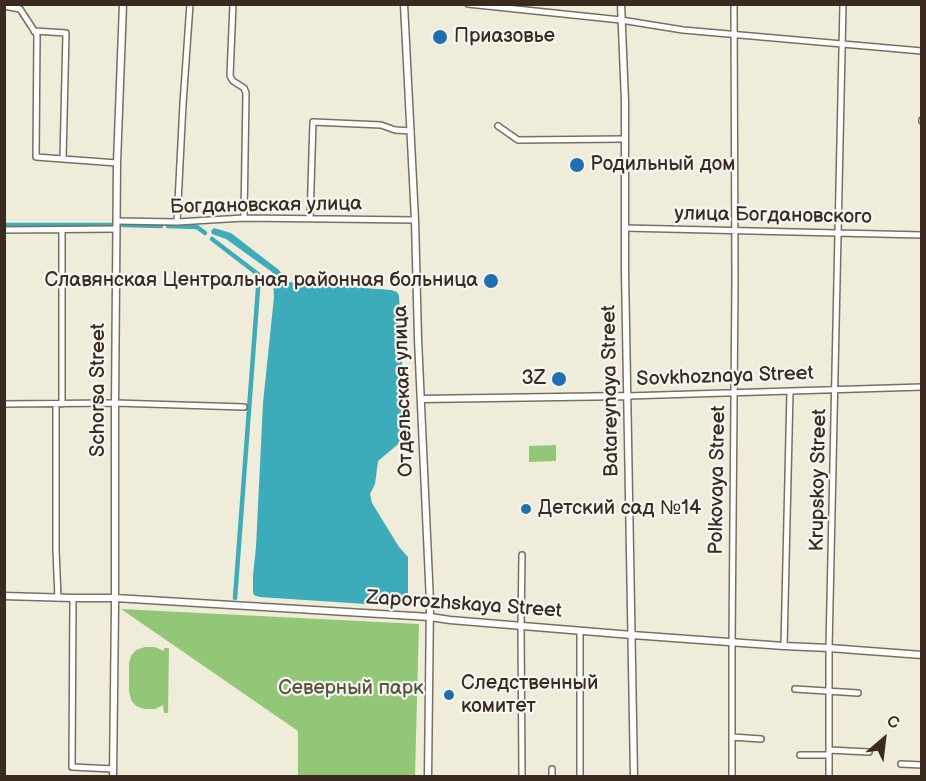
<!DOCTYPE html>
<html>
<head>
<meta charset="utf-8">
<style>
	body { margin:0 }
	#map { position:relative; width:926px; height:781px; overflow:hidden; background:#f0ecda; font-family:"Balsamiq Sans",sans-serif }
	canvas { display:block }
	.frame { position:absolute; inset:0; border:6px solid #3b2a1e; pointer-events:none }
	.north { position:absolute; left:854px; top:709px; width:60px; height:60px; -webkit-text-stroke:4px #f6f6f2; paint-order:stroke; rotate:28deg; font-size:16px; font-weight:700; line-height:24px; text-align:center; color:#3b2a1e }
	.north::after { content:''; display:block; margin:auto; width:21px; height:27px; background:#3b2a1e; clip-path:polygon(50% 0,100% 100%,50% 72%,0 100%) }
</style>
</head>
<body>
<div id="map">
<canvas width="926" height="781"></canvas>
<div class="frame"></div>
<div class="north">С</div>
</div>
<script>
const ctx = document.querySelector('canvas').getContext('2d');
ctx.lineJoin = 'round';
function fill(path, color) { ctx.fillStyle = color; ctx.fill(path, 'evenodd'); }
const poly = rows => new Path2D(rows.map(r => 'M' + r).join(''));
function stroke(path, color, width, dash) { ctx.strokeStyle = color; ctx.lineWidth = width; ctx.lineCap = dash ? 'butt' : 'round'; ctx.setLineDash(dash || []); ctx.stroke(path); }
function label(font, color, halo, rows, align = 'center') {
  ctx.font = font + ' "Balsamiq Sans",sans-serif'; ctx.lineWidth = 4.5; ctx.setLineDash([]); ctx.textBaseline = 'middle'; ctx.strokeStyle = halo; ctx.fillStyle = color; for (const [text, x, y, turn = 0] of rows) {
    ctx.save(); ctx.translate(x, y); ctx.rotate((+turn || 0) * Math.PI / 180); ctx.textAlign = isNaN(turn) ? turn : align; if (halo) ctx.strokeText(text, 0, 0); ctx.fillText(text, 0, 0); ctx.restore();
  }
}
const green = poly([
	[556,445,556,461,529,462,529,446],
	[121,609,419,624,415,776,298,776,298,731],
	[145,647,155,647,164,651,164,648,169,648,168,713,164,713,163,705,155,709,144,709,136,706,131,700,129,691,129,663,131,656,136,650]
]);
const water = poly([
	[214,228,231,233,279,270,288,282,391,290,397,292,399,296,402,347,403,440,378,461,375,484,370,494,372,503,399,547,408,557,408,595,407,601,402,605,396,606,259,597,254,595,253,592,253,575,256,547,263,403,274,297,273,277,272,272,226,239,212,234,211,231]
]);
const canal = poly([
	[4,225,111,225],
	[123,225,161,226],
	[168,226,197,227,205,233],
	[212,239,259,275,235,598]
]);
const minor = poly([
	[233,4,230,76,233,81,244,88,246,93,244,218],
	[468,4,621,20,683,30,922,51],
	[4,6,20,9,37,35,36,157,117,163],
	[34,31,66,33,63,159],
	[922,120,922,121],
	[498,126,518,140,625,139],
	[310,219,313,122,381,125,395,130,411,131],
	[117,221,177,222,244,218,415,220],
	[177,222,183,104,190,4],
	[625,228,922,235],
	[4,230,116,229],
	[62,230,62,404],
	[627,396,922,387],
	[4,404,115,403,244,407],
	[56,404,56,550,58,598],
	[73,598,72,767,113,769],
	[784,646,790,392],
	[795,689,858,693],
	[732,737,761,739],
	[829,750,869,752],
	[800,755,829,755],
	[901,764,922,765],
	[552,769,552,776],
	[522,776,521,626,522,555],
	[580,776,580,631],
	[732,776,732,643,735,281,734,4],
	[829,776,829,648,843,4]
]);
const tertiary = poly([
	[404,4,415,220,418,339,430,602,428,776],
	[621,4,625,101,625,271,634,776],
	[421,399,627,396],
	[4,596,73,598,115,598,430,617,450,620,632,635,784,646,829,648,922,655],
	[113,776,115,608,115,403,117,163,123,4]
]);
const markers = [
	[440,37,8,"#1f6fb2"],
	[577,165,8,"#1f6fb2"],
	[491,281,8,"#1f6fb2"],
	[559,379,8,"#1f6fb2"],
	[526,509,6,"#1f6fb2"],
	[449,695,6,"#1f6fb2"]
];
const poiNames = [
	["Приазовье",454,37],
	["Родильный дом",590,165],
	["Славянская Центральная районная больница",478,281,"right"],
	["3Z",546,379,"right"],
	["Детский сад №14",538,509],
	["Следственный",461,684],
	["комитет",461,707]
];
const streetNames = [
	["Богдановская улица",266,206,-1],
	["улица Богдановского",773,216,1],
	["Sovkhoznaya Street",725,377,-2],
	["Schorsa Street",99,390,-90],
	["Отдельская улица",404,391,-92],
	["Batareynaya Street",611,391,-91],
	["Polkovaya Street",718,480,-89],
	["Krupskoy Street",819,480,-89],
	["Zaporozhskaya Street",464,605,4]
];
const parkNames = [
	["Северный парк",351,689]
];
fill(green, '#93c778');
fill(water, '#3dacba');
stroke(canal, '#3dacba', 4.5);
stroke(minor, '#7a6e60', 8);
stroke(tertiary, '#7a6e60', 9);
stroke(minor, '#fff', 5);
stroke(tertiary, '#fff', 6);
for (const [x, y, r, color] of markers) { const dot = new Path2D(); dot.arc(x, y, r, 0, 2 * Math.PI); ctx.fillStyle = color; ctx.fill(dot); stroke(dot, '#f6f6f2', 2); }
label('20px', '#3b2a1e', '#f6f6f2', poiNames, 'left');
label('20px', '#3b2a1e', '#f6f6f2', streetNames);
label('20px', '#555939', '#f6f6f2', parkNames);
</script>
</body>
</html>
